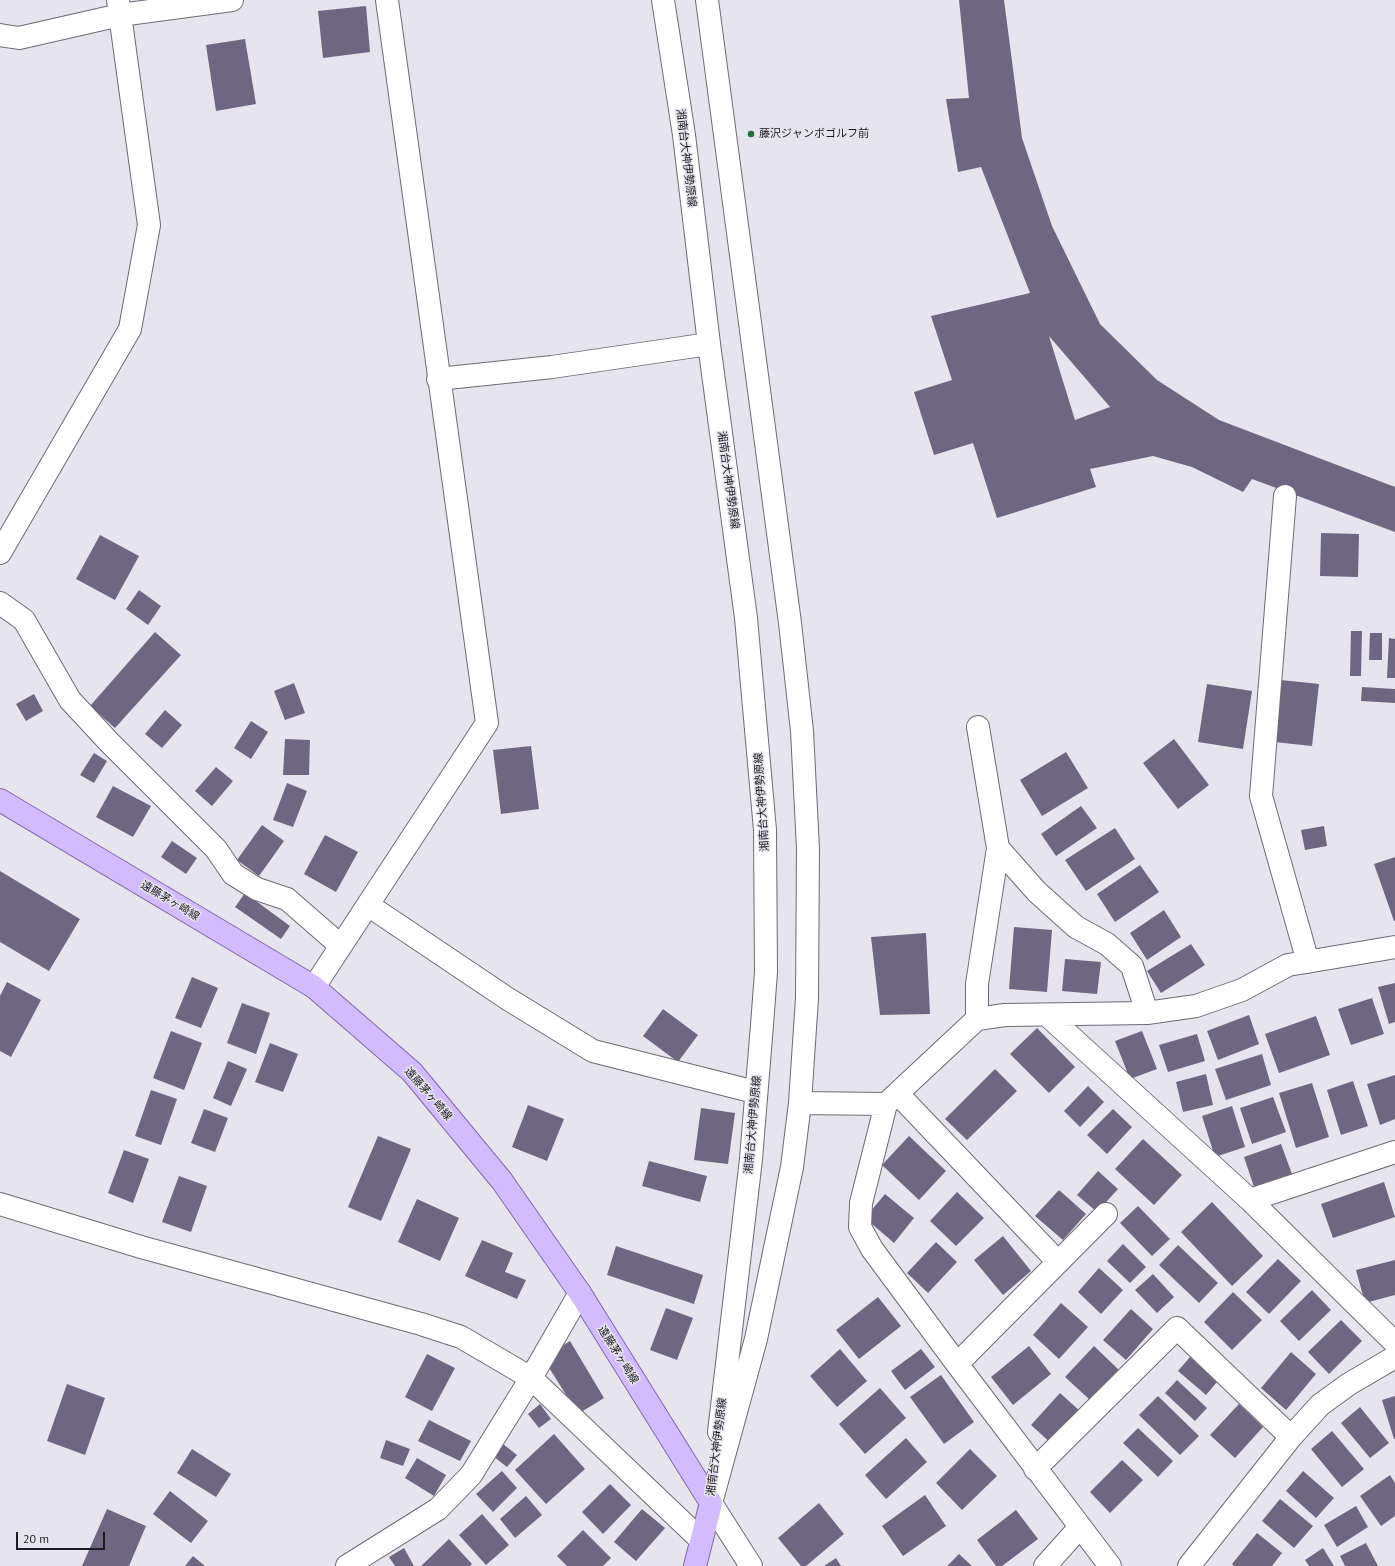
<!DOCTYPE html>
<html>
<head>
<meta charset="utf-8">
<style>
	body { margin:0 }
	#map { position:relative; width:1395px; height:1566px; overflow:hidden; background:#e6e4ed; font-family:"PT Sans",sans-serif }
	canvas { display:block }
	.scale { position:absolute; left:16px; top:1532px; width:89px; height:18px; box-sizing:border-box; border:2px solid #1c1b1f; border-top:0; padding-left:5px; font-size:12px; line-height:14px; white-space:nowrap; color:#1c1b1f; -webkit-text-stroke:3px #e6e4ed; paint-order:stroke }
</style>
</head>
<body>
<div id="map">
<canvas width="1395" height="1566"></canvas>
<div class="scale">20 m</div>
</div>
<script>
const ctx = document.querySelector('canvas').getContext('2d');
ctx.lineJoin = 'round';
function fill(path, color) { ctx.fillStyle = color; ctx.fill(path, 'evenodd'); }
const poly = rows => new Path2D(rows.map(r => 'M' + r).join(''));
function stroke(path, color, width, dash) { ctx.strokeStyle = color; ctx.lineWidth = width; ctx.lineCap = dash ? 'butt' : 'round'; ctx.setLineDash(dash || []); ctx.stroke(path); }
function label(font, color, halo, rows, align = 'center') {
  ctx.font = font + ' "PT Sans","Noto Sans JP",sans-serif'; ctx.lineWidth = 3; ctx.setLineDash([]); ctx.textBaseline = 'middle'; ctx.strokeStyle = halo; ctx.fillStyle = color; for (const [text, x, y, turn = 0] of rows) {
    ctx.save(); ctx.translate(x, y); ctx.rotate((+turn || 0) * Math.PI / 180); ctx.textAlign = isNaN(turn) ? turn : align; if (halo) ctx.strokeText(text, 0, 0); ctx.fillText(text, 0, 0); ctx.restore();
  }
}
const building = poly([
	[959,0,1004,0,1022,138,1052,226,1100,324,1157,380,1219,420,1395,487,1395,532,1252,479,1243,492,1192,467,1153,456,1090,469,1096,487,997,518,973,443,934,455,914,392,952,380,931,316,1030,293,981,167,958,172,946,99,969,98],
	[1049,336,1110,407,1075,420],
	[366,6,370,52,323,58,318,11],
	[245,39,256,104,216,111,206,45],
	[1321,533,1359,534,1358,577,1320,576],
	[100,535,139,556,115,600,76,579],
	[139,590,161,606,148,625,126,609],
	[1351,631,1362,631,1361,676,1350,676],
	[155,632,181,655,115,728,90,706],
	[1370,633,1382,633,1382,660,1369,660],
	[1389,638,1395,639,1395,678,1387,678],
	[1281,680,1319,684,1312,746,1274,742],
	[294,683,305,713,285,720,274,691],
	[1207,684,1252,691,1243,749,1198,742],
	[1362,687,1395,689,1395,703,1361,701],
	[34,694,43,711,26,721,16,704],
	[165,710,182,725,162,748,145,734],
	[251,721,268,732,251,759,234,748],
	[285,739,310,740,309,775,283,775],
	[1174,739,1209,785,1178,809,1143,763],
	[531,746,539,809,501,814,493,750],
	[1066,752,1088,788,1042,816,1020,780],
	[94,753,107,761,94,783,80,775],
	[216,767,233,781,212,806,195,791],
	[287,783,307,791,293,827,273,820],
	[113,786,151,806,133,837,96,817],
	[1081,806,1097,828,1056,856,1041,834],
	[262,825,284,841,259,876,237,860],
	[1324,826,1327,846,1305,850,1301,830],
	[1115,828,1135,859,1086,891,1065,860],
	[325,835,358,852,336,892,304,874],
	[172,841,197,858,186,874,161,857],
	[1395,857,1395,921,1394,921,1374,864],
	[1140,865,1159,892,1115,922,1097,894],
	[0,871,80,919,49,971,0,942],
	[245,893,290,926,281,939,235,907],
	[1164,910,1181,937,1147,960,1130,933],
	[1014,927,1052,930,1047,992,1009,989],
	[926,933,930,1014,880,1015,871,937],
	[1191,944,1205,965,1161,993,1147,971],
	[1065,959,1101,962,1097,994,1062,991],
	[192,977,218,988,201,1028,175,1018],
	[7,982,41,1000,11,1057,0,1051,0,996],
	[1395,983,1395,1022,1389,1024,1378,987],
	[1372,998,1384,1034,1351,1045,1338,1009],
	[242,1003,270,1013,256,1054,227,1043],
	[663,1009,698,1035,678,1062,643,1036],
	[1249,1015,1259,1044,1218,1060,1207,1031],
	[1316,1016,1330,1055,1279,1073,1265,1034],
	[1037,1028,1075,1067,1049,1093,1010,1054],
	[171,1031,202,1043,184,1090,153,1078],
	[1142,1031,1157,1069,1130,1079,1115,1041],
	[1197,1034,1205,1061,1168,1072,1159,1045],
	[270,1043,298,1054,283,1092,255,1082],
	[1262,1054,1271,1085,1226,1100,1215,1069],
	[228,1061,247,1069,231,1106,213,1098],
	[995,1069,1017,1091,967,1140,945,1119],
	[1206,1074,1213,1105,1183,1112,1176,1082],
	[1395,1075,1395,1119,1380,1125,1367,1084],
	[1353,1081,1368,1126,1341,1135,1327,1090],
	[1312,1083,1329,1137,1296,1148,1279,1093],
	[1088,1086,1104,1102,1080,1127,1064,1111],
	[151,1090,177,1099,161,1145,135,1136],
	[1273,1097,1286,1132,1252,1144,1240,1108],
	[528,1105,564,1119,547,1161,512,1147],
	[1232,1106,1245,1147,1215,1157,1202,1116],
	[701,1108,735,1113,728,1164,694,1160],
	[204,1109,228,1118,215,1152,191,1143],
	[1113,1109,1132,1127,1107,1154,1087,1135],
	[378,1136,411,1149,381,1221,348,1207],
	[909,1136,946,1171,919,1200,882,1165],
	[1143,1139,1182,1175,1154,1205,1115,1169],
	[1281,1144,1292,1174,1254,1187,1244,1157],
	[124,1150,149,1159,133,1203,108,1193],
	[649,1161,707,1176,700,1202,642,1186],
	[1098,1171,1118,1189,1097,1212,1077,1195],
	[179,1176,207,1186,191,1232,162,1222],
	[1384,1182,1395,1217,1333,1238,1321,1204],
	[1059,1190,1086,1214,1063,1240,1035,1216],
	[957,1192,984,1218,956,1246,930,1221],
	[885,1194,914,1218,894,1243,865,1218],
	[417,1199,459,1218,440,1261,398,1242],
	[1212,1202,1263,1256,1232,1286,1181,1232],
	[1138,1206,1170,1239,1152,1256,1120,1223],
	[1003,1236,1031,1271,1003,1295,974,1260],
	[482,1240,513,1253,505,1272,526,1280,517,1299,465,1276],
	[936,1242,957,1262,928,1293,907,1273],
	[1123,1244,1146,1267,1130,1283,1107,1261],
	[1178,1245,1218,1283,1199,1303,1159,1265],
	[616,1246,703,1275,694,1304,607,1275],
	[1278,1259,1301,1281,1269,1314,1246,1292],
	[1395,1260,1395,1295,1365,1303,1356,1270],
	[1099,1268,1123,1290,1101,1314,1078,1292],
	[1153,1274,1174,1297,1157,1313,1135,1290],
	[1312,1290,1331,1310,1299,1341,1280,1321],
	[1233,1292,1262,1320,1232,1350,1204,1322],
	[878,1297,901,1326,859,1359,836,1330],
	[1061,1303,1088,1327,1059,1359,1033,1335],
	[666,1308,693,1318,677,1360,650,1350],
	[1131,1309,1153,1329,1126,1360,1103,1340],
	[1341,1320,1362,1341,1329,1374,1308,1352],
	[570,1341,604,1398,578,1414,543,1358],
	[1029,1346,1051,1374,1013,1405,991,1377],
	[1094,1346,1119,1370,1090,1400,1065,1377],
	[840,1349,867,1381,837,1407,810,1376],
	[921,1349,935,1367,905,1390,891,1371],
	[1291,1352,1316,1374,1286,1410,1261,1388],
	[427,1354,455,1368,432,1411,405,1397],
	[1190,1357,1217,1382,1206,1395,1178,1371],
	[941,1375,974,1422,944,1444,910,1397],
	[1177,1380,1207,1408,1195,1421,1165,1393],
	[67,1384,105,1398,85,1455,47,1441],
	[880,1388,906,1418,865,1454,839,1424],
	[1060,1393,1081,1412,1052,1444,1031,1425],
	[1158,1396,1199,1436,1180,1455,1139,1415],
	[1395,1396,1395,1439,1394,1439,1382,1400],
	[540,1404,551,1419,539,1428,528,1414],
	[1239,1404,1263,1427,1235,1458,1210,1435],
	[1360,1407,1389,1443,1370,1458,1341,1423],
	[429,1420,471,1441,460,1461,418,1441],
	[1138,1428,1173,1461,1158,1477,1123,1443],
	[1332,1431,1364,1469,1342,1487,1311,1449],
	[554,1434,585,1469,546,1504,515,1470],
	[906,1438,927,1462,886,1499,865,1475],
	[386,1440,410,1449,403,1466,380,1458],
	[503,1444,517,1455,507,1467,493,1456],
	[192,1449,231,1474,216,1497,177,1473],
	[970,1449,997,1476,962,1510,936,1483],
	[417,1458,446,1475,434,1496,405,1478],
	[1122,1460,1143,1480,1110,1513,1090,1492],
	[502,1471,517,1488,493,1512,476,1494],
	[1303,1471,1334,1498,1316,1518,1286,1491],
	[1390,1475,1395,1483,1395,1516,1381,1526,1360,1496],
	[610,1484,631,1505,603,1534,582,1512],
	[170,1491,208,1521,191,1543,153,1514],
	[925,1495,946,1526,903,1556,882,1526],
	[526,1496,542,1515,515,1538,500,1519],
	[1280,1499,1313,1526,1294,1548,1262,1521],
	[819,1503,844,1534,806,1566,801,1566,778,1538],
	[1356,1506,1368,1527,1337,1547,1324,1525],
	[107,1509,146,1526,129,1566,82,1566],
	[642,1509,665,1528,636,1561,614,1542],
	[1016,1510,1038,1539,1002,1566,996,1566,977,1540],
	[482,1514,509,1545,486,1565,459,1535],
	[583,1530,611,1558,603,1566,567,1566,557,1556],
	[1257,1533,1282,1553,1272,1566,1234,1566,1232,1564],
	[449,1539,472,1564,470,1566,421,1566],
	[1366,1543,1378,1566,1345,1566,1340,1556],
	[404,1548,414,1566,395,1566,389,1557],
	[1323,1548,1334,1566,1309,1566,1305,1560],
	[959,1554,972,1566,947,1566],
	[193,1556,205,1566,185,1566],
	[836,1558,841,1566,824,1566]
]);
const minor = poly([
	[663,0,684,135,709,344,746,618,765,830,766,972,762,1025,751,1159,719,1432],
	[707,0,790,623,802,731,808,849,807,998,800,1103,792,1167,756,1339,711,1503],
	[0,35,19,38,120,15,232,0],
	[438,379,552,367,709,344],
	[1285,496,1261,796,1308,962],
	[0,553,130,329,149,225,118,0],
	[0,603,24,620,70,700,109,742,216,849,233,874,257,889,287,899,341,946],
	[998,848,1037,892,1076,927,1107,944,1132,966,1147,1013],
	[368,905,508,999,593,1051,755,1092],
	[314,987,487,723,387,0],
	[1047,1015,1250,1200,1395,1343],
	[977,1019,977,984,998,848,978,727],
	[898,1094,1058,1262],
	[800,1103,886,1104,977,1019,1005,1015,1147,1013,1196,1006,1242,990,1288,965,1395,947],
	[886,1104,861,1203,860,1227,872,1249,957,1364,1110,1566],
	[1250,1200,1395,1152],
	[0,1204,141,1247,421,1324,461,1337,531,1378,701,1540],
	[957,1364,1106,1214],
	[1035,1469,1177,1328,1291,1437],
	[711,1503,751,1566],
	[347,1566,438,1509,471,1475,531,1378,580,1293],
	[1045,1566,1080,1527],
	[1189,1566,1291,1437,1320,1405,1349,1384,1395,1357]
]);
const major = poly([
	[0,800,314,987,412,1072,502,1181,580,1293,711,1503,695,1566]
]);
const markers = [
	[751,134,4,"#2a6f3b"]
];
const poiNames = [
	["藤沢ジャンボゴルフ前",759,134]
];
const streetNames = [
	["湘南台大神伊勢原線",686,158,83],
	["湘南台大神伊勢原線",728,480,82],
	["湘南台大神伊勢原線",762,802,-94],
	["遠藤茅ヶ崎線",170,901,31],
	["遠藤茅ヶ崎線",428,1094,49],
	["湘南台大神伊勢原線",753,1125,-85],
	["遠藤茅ヶ崎線",618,1355,58],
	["湘南台大神伊勢原線",717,1447,-83]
];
fill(building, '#6f6782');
stroke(minor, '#6d6b74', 24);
stroke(major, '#8066af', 24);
stroke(minor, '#fff', 22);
stroke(major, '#d3bcfd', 22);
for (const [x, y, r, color] of markers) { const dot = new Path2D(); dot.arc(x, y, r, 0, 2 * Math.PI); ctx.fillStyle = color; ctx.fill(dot); stroke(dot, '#e6e4ed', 1.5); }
label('11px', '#1c1b1f', '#e6e4ed', poiNames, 'left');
label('11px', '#1c1b1f', '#e6e4ed', streetNames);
</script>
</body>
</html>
